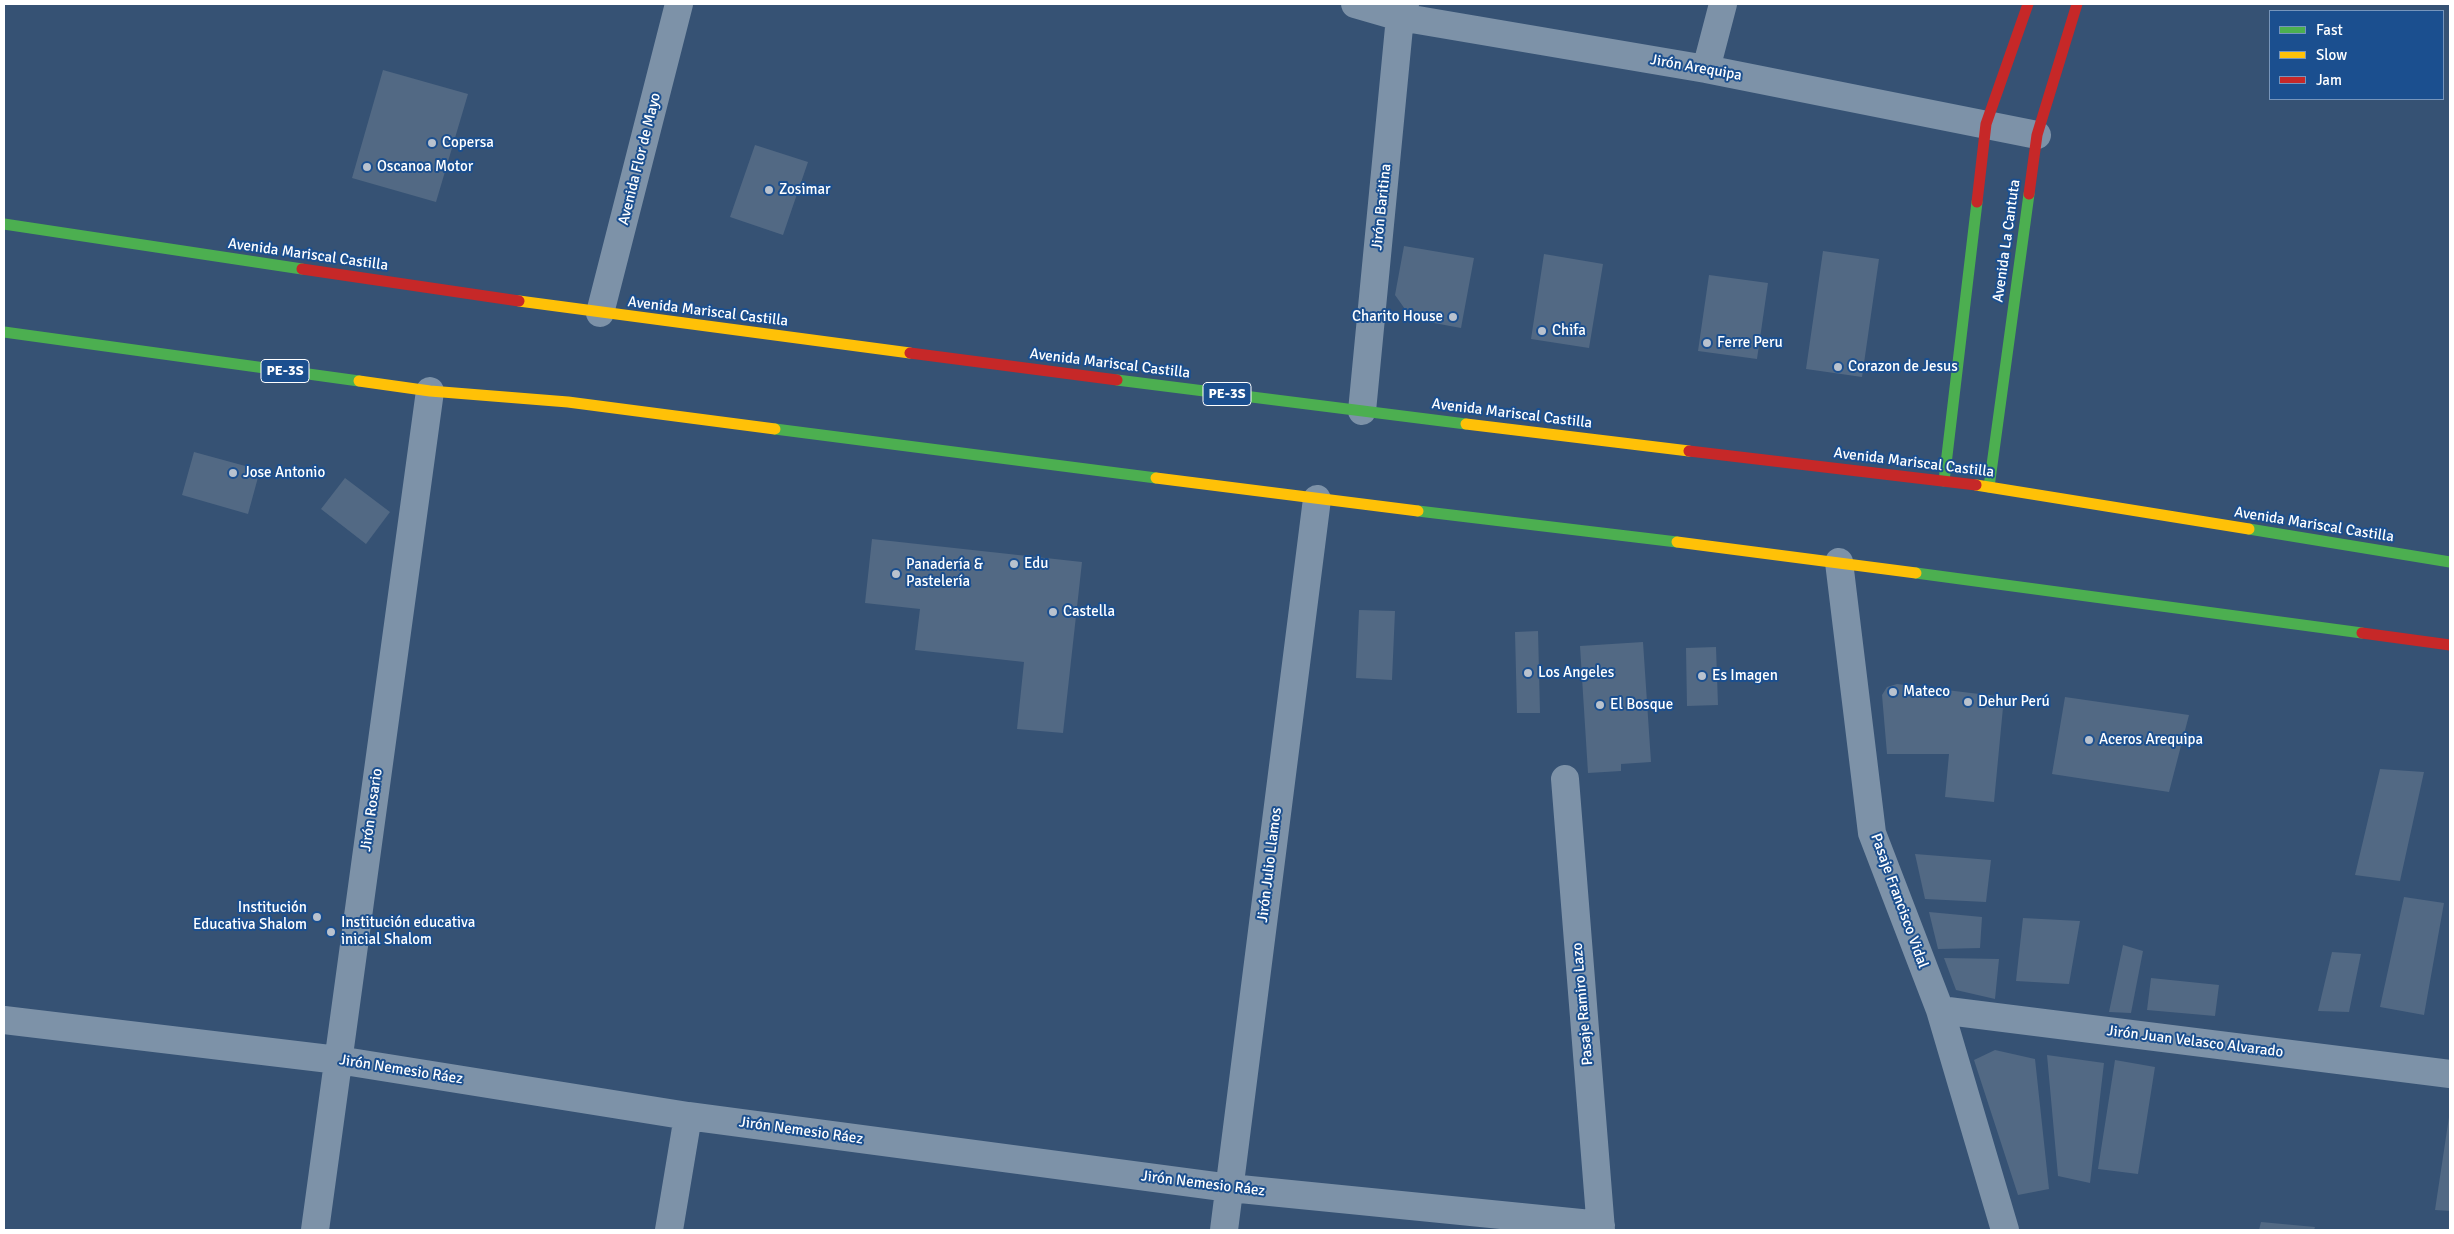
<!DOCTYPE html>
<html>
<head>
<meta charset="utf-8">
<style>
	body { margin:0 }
	#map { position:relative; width:2454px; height:1234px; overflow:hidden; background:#365274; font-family:Signika,sans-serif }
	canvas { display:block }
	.frame { position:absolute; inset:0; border:5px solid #fff; pointer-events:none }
	.legend { position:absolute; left:2269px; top:10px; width:175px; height:90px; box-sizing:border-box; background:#1b4f8f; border:1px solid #7695bc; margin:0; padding:6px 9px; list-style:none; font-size:15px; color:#fff }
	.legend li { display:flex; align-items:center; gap:10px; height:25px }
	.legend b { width:25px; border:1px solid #7695bc }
</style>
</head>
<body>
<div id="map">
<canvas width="2454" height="1234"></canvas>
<div class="frame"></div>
<ul class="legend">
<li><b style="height:6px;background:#4caf50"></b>Fast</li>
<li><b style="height:6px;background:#ffc107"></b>Slow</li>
<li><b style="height:6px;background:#c62828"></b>Jam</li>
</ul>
</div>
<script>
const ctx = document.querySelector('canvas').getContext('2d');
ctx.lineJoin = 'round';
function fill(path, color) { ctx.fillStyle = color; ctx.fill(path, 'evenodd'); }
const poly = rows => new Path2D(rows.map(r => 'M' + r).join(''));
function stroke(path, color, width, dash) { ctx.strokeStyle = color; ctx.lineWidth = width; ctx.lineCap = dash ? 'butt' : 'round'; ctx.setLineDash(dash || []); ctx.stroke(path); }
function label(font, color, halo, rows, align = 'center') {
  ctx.font = font + ' Signika,sans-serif'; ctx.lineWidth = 4; ctx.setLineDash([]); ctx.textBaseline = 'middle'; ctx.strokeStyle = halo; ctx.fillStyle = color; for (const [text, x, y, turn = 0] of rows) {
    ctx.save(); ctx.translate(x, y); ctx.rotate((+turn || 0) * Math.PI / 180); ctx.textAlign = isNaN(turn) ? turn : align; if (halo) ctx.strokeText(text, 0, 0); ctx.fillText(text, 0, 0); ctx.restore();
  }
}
const building = poly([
	[383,70,468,94,436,202,352,178],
	[755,145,808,162,783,235,730,217],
	[1404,246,1474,258,1461,328,1412,319,1395,295],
	[1823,251,1879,259,1862,377,1806,369],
	[1544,254,1603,264,1589,348,1531,339],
	[1709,275,1768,283,1757,359,1698,351],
	[194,452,260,470,248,514,182,495],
	[345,478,390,512,366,544,321,509],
	[872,539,1082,562,1063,733,1017,729,1024,662,915,650,920,609,865,603],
	[1359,610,1395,611,1392,680,1356,678],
	[1538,631,1540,713,1517,713,1515,632],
	[1643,642,1651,762,1621,764,1621,771,1588,773,1580,646],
	[1716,647,1718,705,1687,706,1686,648],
	[1897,684,2004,697,1994,802,1945,797,1949,754,1887,754,1882,695,1887,687],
	[2065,697,2189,715,2169,792,2052,774],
	[2380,769,2424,772,2400,881,2355,875],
	[1915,854,1991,860,1986,902,1925,899],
	[2404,897,2444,903,2424,1015,2380,1007],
	[1929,912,1982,917,1980,948,1938,949],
	[2023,918,2080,921,2069,984,2016,981],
	[2123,945,2143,951,2131,1013,2109,1012],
	[2332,952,2361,954,2349,1012,2318,1011],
	[1944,958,1999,959,1995,999,1956,990],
	[2151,978,2219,985,2215,1016,2147,1010],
	[1995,1050,2035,1059,2049,1189,2018,1195,1974,1060],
	[2047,1055,2104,1063,2090,1183,2058,1176],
	[2115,1060,2155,1067,2138,1174,2098,1169],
	[2449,1117,2450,1117,2450,1211,2435,1210],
	[2261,1222,2315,1227,2314,1230,2259,1230]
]);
const street = poly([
	[1355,4,1400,17,1706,69,2037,135],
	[1706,69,1723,4],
	[600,313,679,4],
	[1362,411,1400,17,1405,4],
	[1839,562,1872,833,1940,1010,2005,1230],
	[1565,779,1601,1230],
	[1940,1010,2450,1074],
	[4,1020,338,1060,688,1116,1230,1188,1601,1225],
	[315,1230,430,391],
	[669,1230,688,1116],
	[1224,1230,1317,499]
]);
const fast = poly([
	[4,224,302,269],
	[4,332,359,381],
	[1117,380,1466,424],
	[775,429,1156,478],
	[1944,481,1977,202],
	[1989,487,2029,194],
	[1418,511,1677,542],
	[2249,529,2450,562],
	[1916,573,2362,633]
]);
const slow = poly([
	[519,301,910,353],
	[359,381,430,391,568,402,775,429],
	[1466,424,1689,451],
	[1156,478,1418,511],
	[1976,485,2249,529],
	[1677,542,1916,573]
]);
const jam = poly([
	[2029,194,2037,135,2077,4],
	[1977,202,1986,124,2028,4],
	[302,269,519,301],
	[910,353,1117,380],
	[1689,451,1976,485],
	[2362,633,2450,645]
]);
const markers = [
	[432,143,5,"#b9c2ce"],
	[367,167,5,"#b9c2ce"],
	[769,190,5,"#b9c2ce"],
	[1453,317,5,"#b9c2ce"],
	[1542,331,5,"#b9c2ce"],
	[1707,343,5,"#b9c2ce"],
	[1838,367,5,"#b9c2ce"],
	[233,473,5,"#b9c2ce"],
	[1014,564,5,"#b9c2ce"],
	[896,574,5,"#b9c2ce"],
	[1053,612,5,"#b9c2ce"],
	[1528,673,5,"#b9c2ce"],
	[1702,676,5,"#b9c2ce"],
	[1893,692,5,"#b9c2ce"],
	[1968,702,5,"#b9c2ce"],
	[1600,705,5,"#b9c2ce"],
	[2089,740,5,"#b9c2ce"],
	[317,917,5,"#b9c2ce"],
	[331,932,5,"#b9c2ce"]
];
const shields = [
	[285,371,48],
	[1227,394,48]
];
const shieldNames = [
	["PE-3S",285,371],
	["PE-3S",1227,394]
];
const streetNames = [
	["Jirón Arequipa",1696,68,10],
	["Avenida Flor de Mayo",640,159,-76],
	["Jirón Baritina",1382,207,-84],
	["Avenida La Cantuta",2007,241,-82],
	["Avenida Mariscal Castilla",308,255,8],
	["Avenida Mariscal Castilla",708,312,7],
	["Avenida Mariscal Castilla",1110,364,7],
	["Avenida Mariscal Castilla",1512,414,7],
	["Avenida Mariscal Castilla",1914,463,7],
	["Avenida Mariscal Castilla",2314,525,9],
	["Jirón Rosario",372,810,-82],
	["Jirón Julio Llamos",1270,865,-83],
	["Pasaje Francisco Vidal",1899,901,70],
	["Pasaje Ramiro Lazo",1583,1004,-95],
	["Jirón Juan Velasco Alvarado",2195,1042,7],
	["Jirón Nemesio Ráez",401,1070,9],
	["Jirón Nemesio Ráez",801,1131,8],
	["Jirón Nemesio Ráez",1203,1184,7]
];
const poiNames = [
	["Copersa",442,143],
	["Oscanoa Motor",377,167],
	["Zosimar",779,190],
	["Charito House",1443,317,"right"],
	["Chifa",1552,331],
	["Ferre Peru",1717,343],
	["Corazon de Jesus",1848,367],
	["Jose Antonio",243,473],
	["Edu",1024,564],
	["Panadería &",906,565],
	["Pastelería",906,582],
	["Castella",1063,612],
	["Los Angeles",1538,673],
	["Es Imagen",1712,676],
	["Mateco",1903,692],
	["Dehur Perú",1978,702],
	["El Bosque",1610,705],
	["Aceros Arequipa",2099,740],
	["Institución",307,908,"right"],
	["Educativa Shalom",307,925,"right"],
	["Institución educativa",341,923],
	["inicial Shalom",341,940]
];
fill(building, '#526984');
stroke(street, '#7d92a8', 28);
stroke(fast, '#4caf50', 11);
stroke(slow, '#ffc107', 11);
stroke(jam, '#c62828', 11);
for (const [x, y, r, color] of markers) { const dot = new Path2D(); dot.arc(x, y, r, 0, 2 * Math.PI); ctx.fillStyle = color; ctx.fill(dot); stroke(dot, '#1b4f8f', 2); }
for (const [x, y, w] of shields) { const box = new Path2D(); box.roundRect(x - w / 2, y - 11.5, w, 23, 4); ctx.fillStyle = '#1b4f8f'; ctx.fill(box); stroke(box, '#fff', 1); }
label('bold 14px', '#fff', null, shieldNames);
label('15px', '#fff', '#1b4f8f', streetNames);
label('15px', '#fff', '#1b4f8f', poiNames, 'left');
</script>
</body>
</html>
